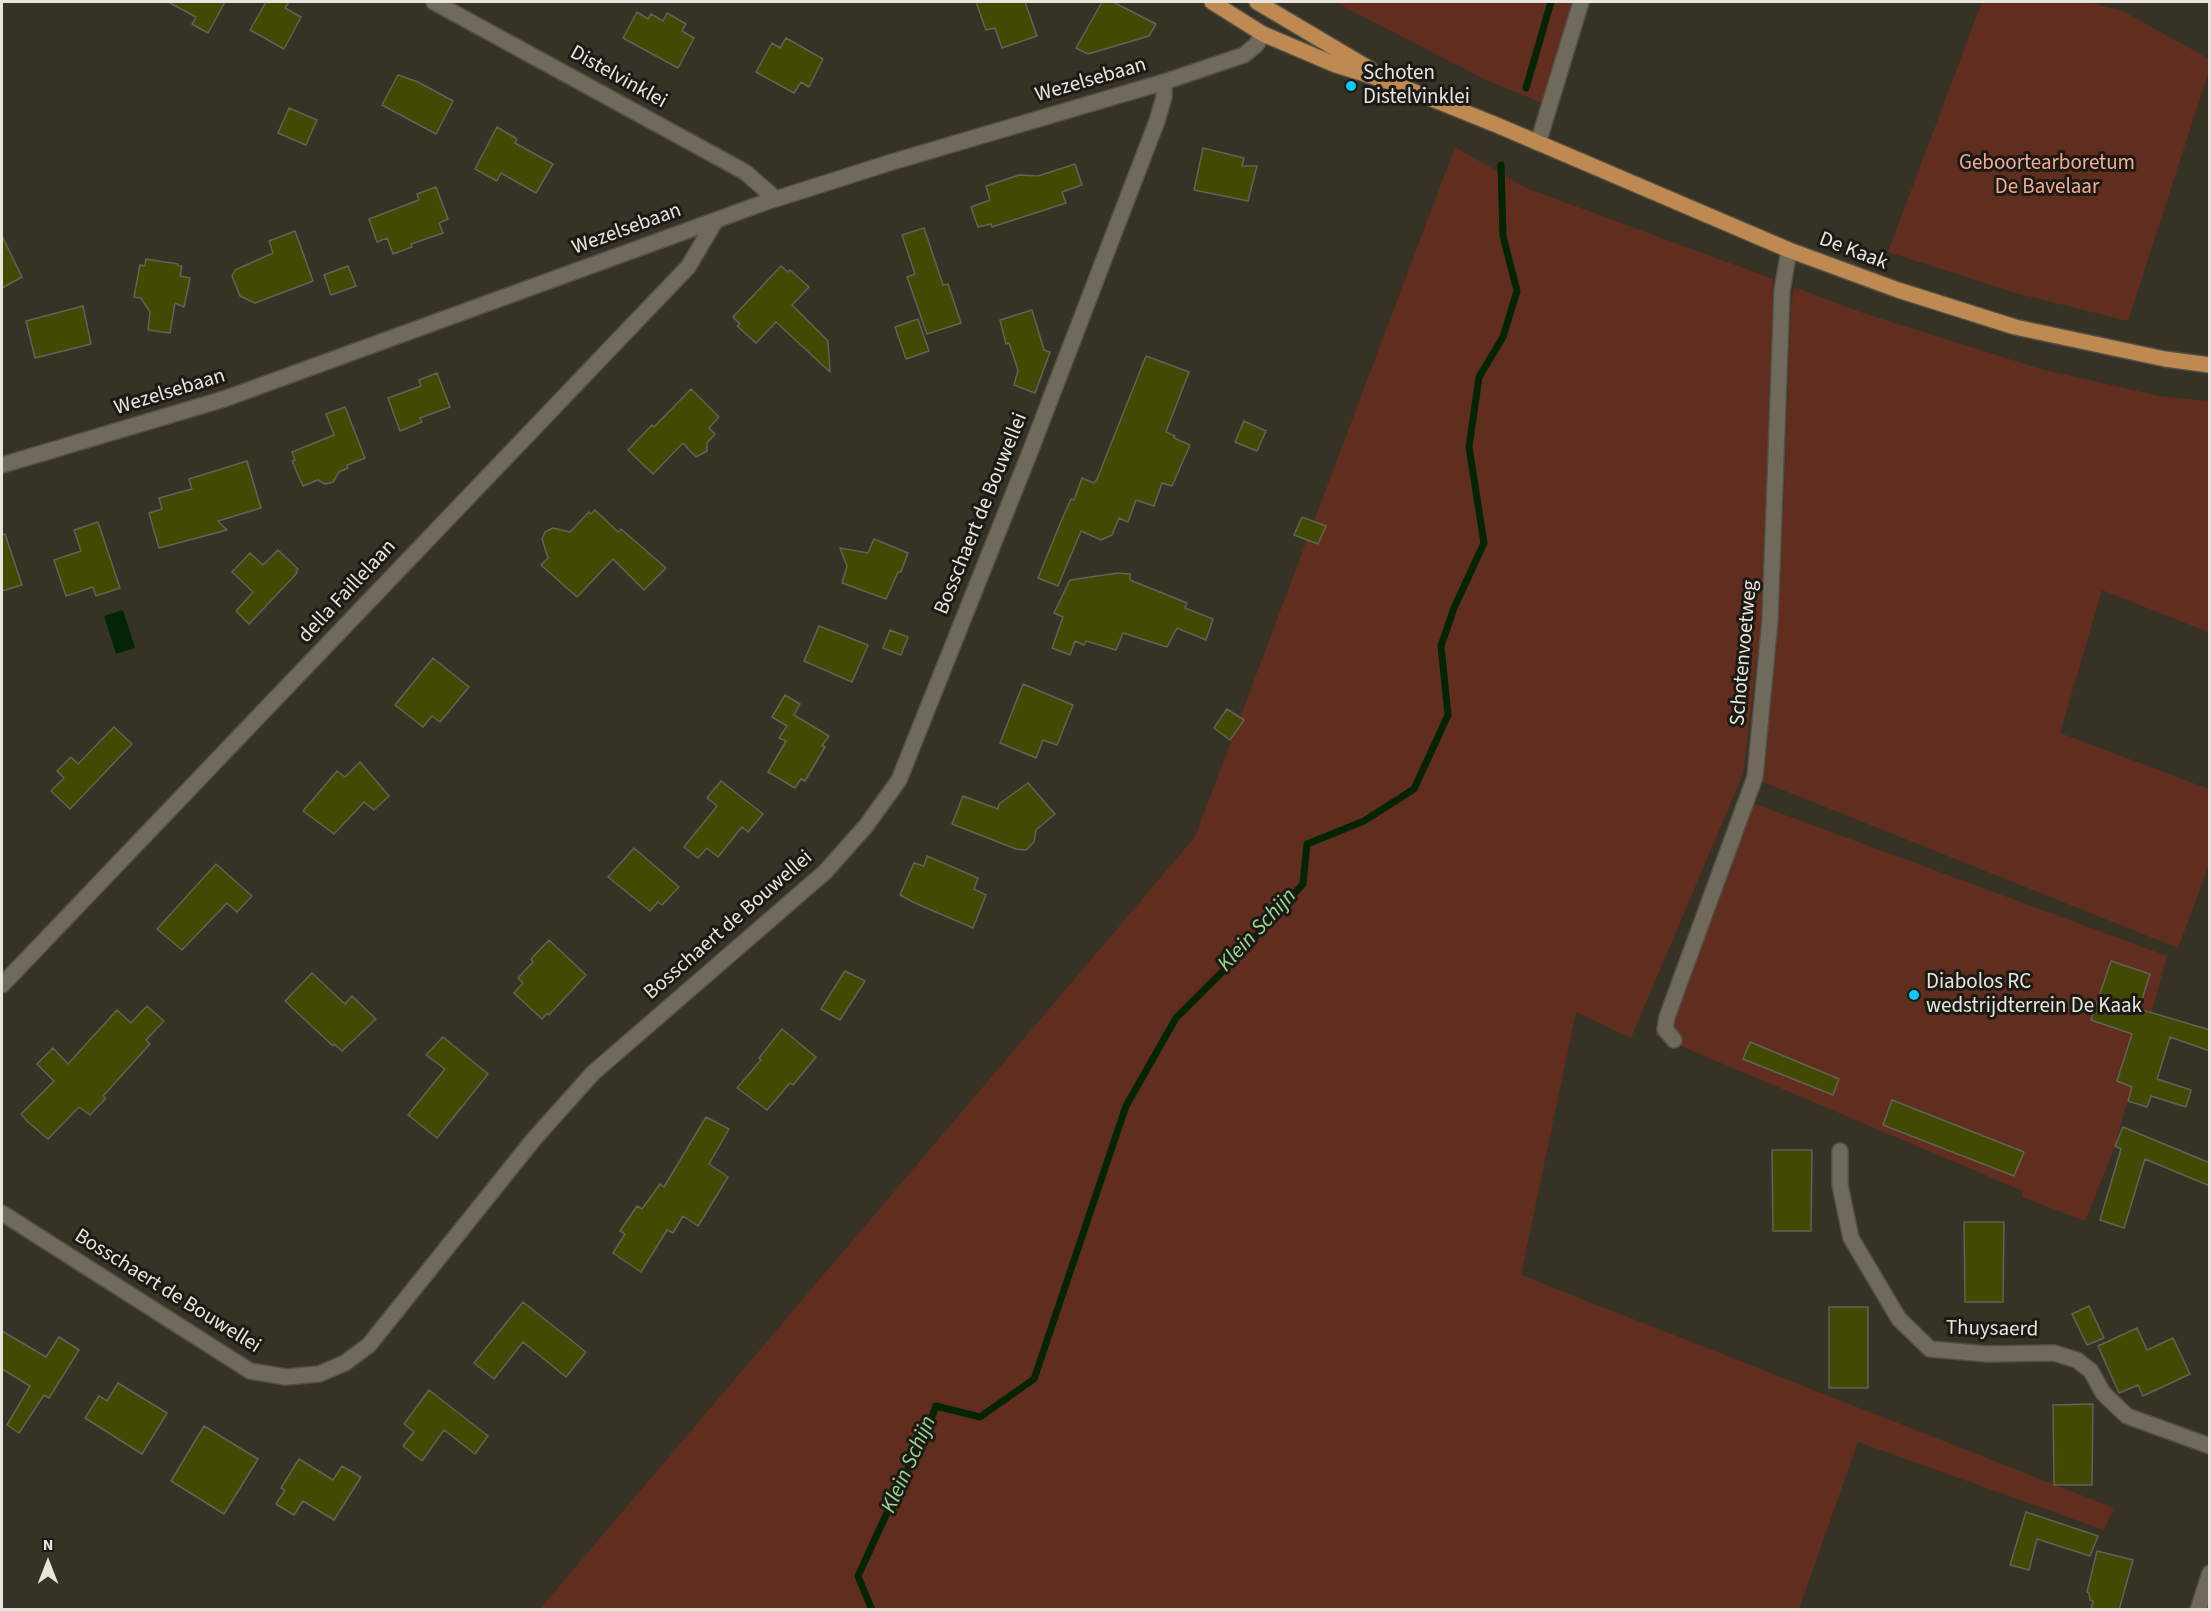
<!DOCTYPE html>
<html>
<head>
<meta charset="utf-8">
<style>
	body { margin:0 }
	#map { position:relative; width:2211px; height:1611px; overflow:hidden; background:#373226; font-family:"Source Sans 3",sans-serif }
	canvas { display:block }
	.frame { position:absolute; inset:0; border:3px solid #e8e5dd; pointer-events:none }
	.north { position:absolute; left:18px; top:1533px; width:60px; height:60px; -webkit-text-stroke:4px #1c1a15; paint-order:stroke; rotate:0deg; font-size:16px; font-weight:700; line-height:24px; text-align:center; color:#e8e5dd }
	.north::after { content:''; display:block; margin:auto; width:21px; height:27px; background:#e8e5dd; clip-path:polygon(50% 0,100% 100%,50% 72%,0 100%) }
</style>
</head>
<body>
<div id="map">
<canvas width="2211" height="1611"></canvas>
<div class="frame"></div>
<div class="north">N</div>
</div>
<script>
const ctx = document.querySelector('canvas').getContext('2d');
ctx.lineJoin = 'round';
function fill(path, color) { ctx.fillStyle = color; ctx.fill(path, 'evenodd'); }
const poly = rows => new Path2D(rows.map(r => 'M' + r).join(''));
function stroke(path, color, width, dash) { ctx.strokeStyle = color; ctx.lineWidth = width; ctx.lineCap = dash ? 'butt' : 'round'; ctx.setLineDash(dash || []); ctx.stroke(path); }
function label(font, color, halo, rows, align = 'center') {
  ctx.font = font + ' "Source Sans 3",sans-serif'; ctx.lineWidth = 6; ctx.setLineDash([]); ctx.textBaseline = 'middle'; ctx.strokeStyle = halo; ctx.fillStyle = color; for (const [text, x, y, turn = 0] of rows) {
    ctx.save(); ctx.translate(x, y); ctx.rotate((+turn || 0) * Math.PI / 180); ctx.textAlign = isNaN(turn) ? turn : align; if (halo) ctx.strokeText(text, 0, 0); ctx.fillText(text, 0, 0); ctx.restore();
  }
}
const green = poly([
	[1335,2,1581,2,1549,106,1484,79],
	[1982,2,2088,2,2123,11,2209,59,2209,71,2128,321,2019,294,1888,252],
	[1455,147,1526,188,1773,279,1762,616,1743,774,1631,1038,1576,1012,1521,1275,2114,1508,2104,1530,1858,1442,1799,1609,539,1610,1195,837],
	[1794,287,1863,313,2041,369,2159,396,2209,401,2208,632,2102,590,2060,733,2209,789,2209,865,2178,948,1763,782,1779,621,1791,308],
	[1750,802,2167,956,2115,1146,2085,1221,2022,1197,2023,1191,1655,1035]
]);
const water = poly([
	[123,610,135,648,116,654,104,616]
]);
const stream = poly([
	[1526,88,1551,2],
	[872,1610,858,1576,904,1476,923,1441,936,1406,980,1417,1034,1379,1126,1106,1176,1018,1239,955,1303,884,1307,844,1364,821,1414,789,1448,715,1441,646,1454,608,1484,543,1469,447,1479,377,1503,337,1517,291,1503,236,1501,165]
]);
const building = poly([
	[168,2,225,2,208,33,192,24,196,17,168,2],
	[266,2,289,2,285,8,301,17,284,49,250,30,266,2],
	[976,2,1025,2,1037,36,1002,48,995,28,986,30,976,2],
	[1102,2,1113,2,1156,24,1149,36,1088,54,1076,48,1102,2],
	[637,12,648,19,651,14,663,21,667,13,686,24,682,31,694,38,678,68,623,38,637,12],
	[786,38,823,59,809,87,801,82,794,93,756,72,772,43,780,48,786,38],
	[398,75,418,82,453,101,436,134,382,105,398,75],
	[289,108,317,120,306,145,278,133,289,108],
	[497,127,517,139,515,143,553,164,536,193,501,173,497,181,475,169,497,127],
	[1203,148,1244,158,1242,166,1257,166,1248,201,1194,190,1203,148],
	[1075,164,1082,185,1062,192,1066,203,992,227,991,224,978,227,971,207,990,200,986,186,1019,175,1038,176,1075,164],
	[436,187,448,219,439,223,443,233,411,244,412,247,393,254,387,238,377,242,369,219,419,200,417,194,436,187],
	[924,228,943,285,948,284,961,323,927,334,907,277,915,274,902,235,924,228],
	[295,231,313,281,255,303,240,296,232,276,235,270,273,253,269,241,295,231],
	[2,236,22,277,2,288,2,236],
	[146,259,178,264,178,266,182,266,180,276,190,278,184,307,175,303,170,333,148,330,150,312,141,298,134,297,140,265,145,266,146,259],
	[348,266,356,286,331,295,324,275,348,266],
	[781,266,788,272,790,270,809,287,792,305,828,341,830,372,776,322,756,343,737,326,740,324,733,317,781,266],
	[83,306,91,344,35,358,26,321,83,306],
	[1032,310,1044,350,1050,352,1035,393,1014,385,1018,370,1009,343,1006,344,1000,320,1032,310],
	[918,319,929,351,906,359,895,327,918,319],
	[1146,356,1189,372,1166,432,1175,436,1174,438,1190,445,1172,486,1162,483,1154,506,1136,500,1128,522,1119,518,1112,535,1101,540,1081,531,1058,586,1038,578,1060,524,1071,499,1074,500,1082,478,1094,483,1097,479,1146,356],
	[437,373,450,407,420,418,422,422,400,431,388,398,421,386,419,380,437,373],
	[691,389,719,417,709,428,715,434,707,443,707,451,696,457,683,443,653,474,628,450,652,425,654,427,691,389],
	[345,407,365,458,347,465,348,468,339,472,333,482,325,484,318,480,303,486,292,461,295,460,292,452,334,435,326,414,345,407],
	[1244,421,1266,431,1257,451,1235,442,1244,421],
	[247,461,261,508,218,521,227,530,159,548,149,513,162,509,159,498,192,489,189,479,247,461],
	[595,510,618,532,621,529,666,568,644,590,613,559,577,597,541,565,548,558,542,539,545,532,553,528,570,532,589,512,591,514,595,510],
	[1302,517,1326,526,1318,544,1294,535,1302,517],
	[98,522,120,588,96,596,93,587,66,596,54,560,81,551,74,530,98,522],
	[5,534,22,585,2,591,2,535,5,534],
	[874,539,908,553,901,572,898,572,886,599,842,583,847,566,840,548,868,553,874,539],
	[278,550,298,569,296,572,297,573,249,624,236,611,253,592,232,572,250,553,263,565,278,550],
	[1118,573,1130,574,1130,580,1187,603,1185,608,1213,619,1206,640,1177,628,1167,647,1123,633,1116,650,1086,641,1084,645,1075,641,1070,655,1052,648,1063,617,1054,613,1070,580,1118,573],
	[819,626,868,645,852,682,804,661,819,626],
	[890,630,908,637,901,655,883,648,890,630],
	[433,658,469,687,440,722,432,716,423,727,395,705,433,658],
	[1023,684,1073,705,1057,745,1043,740,1036,758,1000,743,1023,684],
	[785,695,800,704,794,715,829,736,822,746,825,747,805,781,801,779,795,788,768,772,786,741,779,738,787,726,772,717,785,695],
	[1227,709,1244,720,1230,740,1214,728,1227,709],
	[114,727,132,744,70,809,51,791,64,778,57,771,71,757,78,764,114,727],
	[360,762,389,796,374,810,364,802,334,834,303,811,337,771,345,777,360,762],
	[721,781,763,814,748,832,742,827,718,857,707,848,698,858,684,847,717,806,707,798,721,781],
	[1028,783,1055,814,1036,830,1034,842,1026,850,1016,849,952,824,963,796,998,809,999,804,1028,783],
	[634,848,679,887,662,905,658,902,650,911,608,877,634,848],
	[927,856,978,878,974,889,986,895,973,928,915,903,900,895,914,863,924,866,927,856],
	[216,864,252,896,237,912,227,903,182,950,157,929,216,864],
	[549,940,586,975,549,1015,547,1013,542,1019,514,993,523,983,518,978,533,962,531,959,549,940],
	[2111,961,2150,974,2139,1009,2210,1030,2210,1051,2170,1037,2157,1079,2191,1090,2186,1107,2151,1096,2147,1107,2128,1101,2132,1087,2117,1081,2132,1034,2091,1020,2111,961],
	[845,971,865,981,840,1020,821,1009,845,971],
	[312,973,345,1004,352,996,376,1019,342,1051,334,1044,333,1046,285,1001,312,973],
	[147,1006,164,1021,146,1040,150,1044,103,1096,106,1098,90,1115,79,1107,48,1139,28,1122,21,1114,54,1081,37,1064,53,1048,68,1064,117,1010,131,1023,147,1006],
	[782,1029,816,1057,793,1085,790,1083,767,1110,737,1088,761,1060,759,1058,782,1029],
	[443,1037,488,1074,437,1138,408,1115,445,1069,426,1055,443,1037],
	[1750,1042,1839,1079,1833,1095,1743,1059,1750,1042],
	[1892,1100,2024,1152,2014,1176,1883,1125,1892,1100],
	[706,1117,729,1129,709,1164,728,1177,698,1226,683,1216,673,1233,667,1230,641,1272,613,1253,625,1234,620,1231,637,1206,642,1209,660,1184,664,1187,706,1117],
	[2123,1127,2210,1163,2210,1186,2145,1159,2124,1228,2100,1220,2121,1149,2115,1146,2123,1127],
	[1772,1150,1812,1150,1811,1231,1773,1231,1772,1150],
	[1964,1222,2004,1222,2003,1302,1965,1302,1964,1222],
	[523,1302,586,1352,566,1377,523,1342,494,1379,474,1363,523,1302],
	[2089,1306,2104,1338,2087,1345,2072,1314,2089,1306],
	[1829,1307,1868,1307,1868,1388,1829,1388,1829,1307],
	[2137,1328,2147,1350,2173,1338,2190,1374,2143,1396,2138,1385,2119,1393,2098,1346,2137,1328],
	[2,1331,46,1357,59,1337,79,1350,49,1398,44,1395,19,1433,7,1425,30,1386,2,1369,2,1331],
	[118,1383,167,1413,142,1454,85,1418,99,1396,107,1401,118,1383],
	[429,1390,488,1436,475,1454,444,1430,422,1461,403,1446,414,1432,404,1424,429,1390],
	[2093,1404,2092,1485,2054,1485,2053,1405,2093,1404],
	[204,1426,258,1459,224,1514,171,1481,204,1426],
	[299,1459,333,1480,342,1466,361,1477,334,1520,303,1501,294,1515,276,1504,285,1490,281,1488,299,1459],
	[2026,1512,2098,1536,2090,1556,2037,1539,2029,1570,2010,1565,2026,1512],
	[2097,1551,2133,1560,2119,1610,2091,1610,2093,1601,2090,1600,2089,1593,2087,1592,2097,1551]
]);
const minor = poly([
	[434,2,745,172,776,199],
	[1538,143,1581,2],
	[2,465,224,399,763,203,892,162,1164,82,1244,55,1256,45,1263,34],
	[2,985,688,267,716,220],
	[1674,1040,1665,1029,1667,1017,1755,777,1770,620,1782,291,1789,250],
	[1840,1151,1840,1185,1851,1238,1899,1319,1930,1349,1987,1354,2054,1353,2077,1360,2091,1371,2103,1393,2127,1416,2210,1446],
	[2,1213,250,1371,286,1377,319,1374,345,1363,369,1345,534,1139,593,1073,825,872,866,826,899,780,1030,452,1157,121,1164,97,1164,82],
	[2198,1610,2210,1573]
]);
const major = poly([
	[1212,2,1263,34,1336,65,1390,82,1499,126,1789,250,1898,290,2015,327,2165,359,2210,365],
	[1257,2,1370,69]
]);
const markers = [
	[1351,86,6,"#07cbf9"],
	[1914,995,6,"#07cbf9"]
];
const poiNames = [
	["Schoten",1363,74],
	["Distelvinklei",1363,98],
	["Diabolos RC",1926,983],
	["wedstrijdterrein De Kaak",1926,1007]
];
const streetNames = [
	["Distelvinklei",618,78,29],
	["Wezelsebaan",1091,81,-16],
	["Wezelsebaan",627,230,-20],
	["De Kaak",1853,252,21],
	["Wezelsebaan",170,393,-17],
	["Bosschaert de Bouwellei",982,514,-68],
	["della Faillelaan",348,592,-47],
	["Schotenvoetweg",1745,653,-85],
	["Bosschaert de Bouwellei",729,926,-41],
	["Bosschaert de Bouwellei",167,1292,32],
	["Thuysaerd",1992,1330,1]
];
const parkNames = [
	["Geboortearboretum",2047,164],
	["De Bavelaar",2047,188]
];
const waterNames = [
	["Klein Schijn",1258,931,-47],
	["Klein Schijn",910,1465,-66]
];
fill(green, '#612d1f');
fill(water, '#042504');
stroke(stream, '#042504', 7);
fill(building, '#424903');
stroke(building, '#606355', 1.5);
stroke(minor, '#534f45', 18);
stroke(major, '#534f45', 18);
stroke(minor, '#6f6a5c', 15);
stroke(major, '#be8a52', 15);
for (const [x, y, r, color] of markers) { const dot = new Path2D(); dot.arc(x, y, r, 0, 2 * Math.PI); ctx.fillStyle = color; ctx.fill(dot); stroke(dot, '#1c1a15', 2); }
label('21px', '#e8e5dd', '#1c1a15', poiNames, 'left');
label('21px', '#e8e5dd', '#1c1a15', streetNames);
label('21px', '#f5aa95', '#1c1a15', parkNames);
label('italic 22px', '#96d791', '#1c1a15', waterNames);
</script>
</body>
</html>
